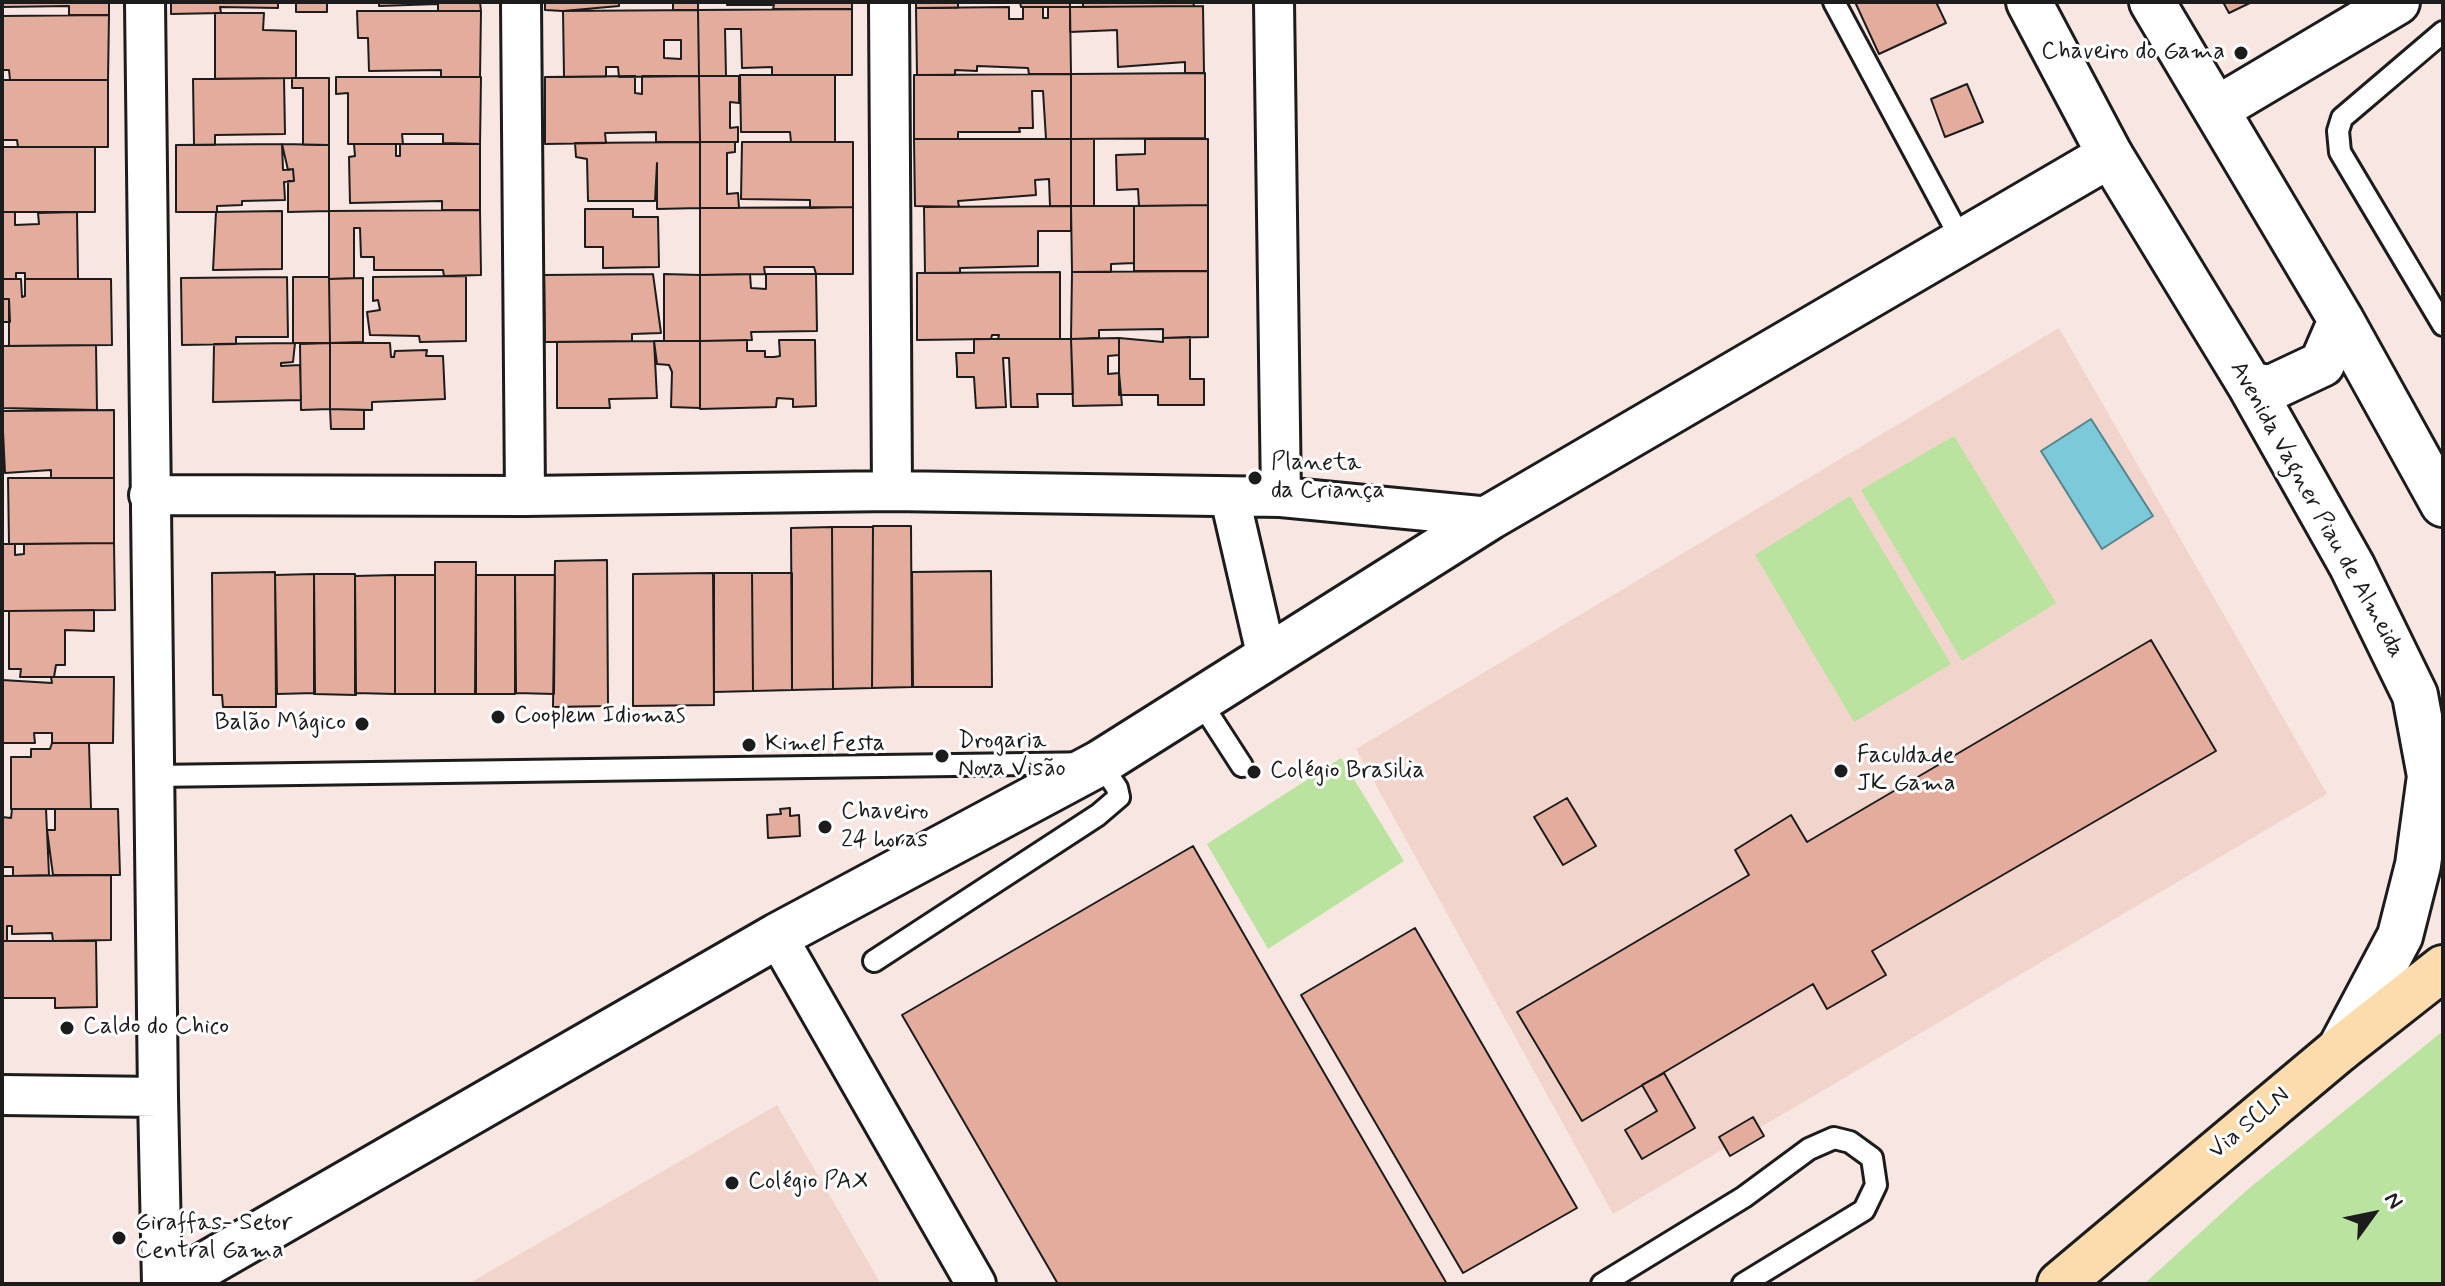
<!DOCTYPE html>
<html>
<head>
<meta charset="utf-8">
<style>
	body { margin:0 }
	#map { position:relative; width:2445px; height:1286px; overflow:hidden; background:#f7e6e2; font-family:Mynerve,sans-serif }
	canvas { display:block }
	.frame { position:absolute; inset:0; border:4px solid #1c1c1c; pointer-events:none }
	.north { position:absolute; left:2333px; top:1174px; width:80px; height:80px; -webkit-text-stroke:6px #fff; paint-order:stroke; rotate:57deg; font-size:22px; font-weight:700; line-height:32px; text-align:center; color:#1c1c1c }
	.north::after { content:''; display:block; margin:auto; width:28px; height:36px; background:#1c1c1c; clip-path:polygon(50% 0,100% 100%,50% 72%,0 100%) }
</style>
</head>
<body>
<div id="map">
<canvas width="2445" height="1286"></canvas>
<div class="frame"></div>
<div class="north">N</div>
</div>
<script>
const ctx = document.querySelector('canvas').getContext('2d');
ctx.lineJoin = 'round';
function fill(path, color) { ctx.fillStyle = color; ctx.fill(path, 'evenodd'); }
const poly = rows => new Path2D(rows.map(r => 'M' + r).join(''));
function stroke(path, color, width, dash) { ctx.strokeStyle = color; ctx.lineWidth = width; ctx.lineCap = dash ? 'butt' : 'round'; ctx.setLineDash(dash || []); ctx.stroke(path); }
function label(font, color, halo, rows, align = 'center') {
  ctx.font = font + ' Mynerve,sans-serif'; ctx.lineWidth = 6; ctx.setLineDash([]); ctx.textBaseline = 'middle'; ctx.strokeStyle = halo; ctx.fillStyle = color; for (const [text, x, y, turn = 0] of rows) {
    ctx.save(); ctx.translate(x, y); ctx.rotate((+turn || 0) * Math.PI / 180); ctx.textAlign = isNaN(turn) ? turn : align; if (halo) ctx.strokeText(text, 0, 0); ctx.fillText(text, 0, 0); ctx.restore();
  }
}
const built = poly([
	[2059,328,2327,794,1613,1214,1356,749],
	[777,1105,881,1284,468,1284,506,1262]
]);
const green = poly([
	[1954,436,2056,603,1962,661,1861,490],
	[1850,496,1951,664,1854,722,1755,555],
	[1341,758,1404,861,1268,949,1207,844],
	[2443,1031,2443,1284,2144,1284,2247,1190]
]);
const water = poly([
	[2091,419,2153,516,2102,549,2041,451,2091,419]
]);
const building = poly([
	[2,2,109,2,109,15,69,15,69,6,2,7,2,2],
	[171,2,278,2,278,8,220,7,221,13,171,14,171,2],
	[296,2,327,2,327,12,296,12,296,2],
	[379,2,480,2,481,11,438,11,438,4,379,6,379,2],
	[545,2,663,2,663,3,619,3,619,6,563,11,545,10,545,2],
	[673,2,698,2,698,10,673,10,673,2],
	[727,2,852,2,852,9,773,9,774,5,727,5,727,2],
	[916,2,958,2,958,8,916,8,916,2],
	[1020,2,1070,2,1070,7,1021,7,1020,2],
	[1083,2,1193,2,1194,6,1083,7,1083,2],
	[1855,2,1936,2,1946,23,1879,54,1855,2],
	[2223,2,2252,2,2229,13,2223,2],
	[1203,6,1204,73,1185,73,1185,62,1118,67,1117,30,1070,32,1070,7,1203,6],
	[1009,7,1009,19,1023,19,1023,7,1043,7,1043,18,1048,18,1048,7,1070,7,1071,74,1029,74,1028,68,977,66,977,71,955,70,955,75,917,75,916,8,1009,7],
	[852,9,852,75,772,75,772,67,742,68,741,29,725,29,726,76,699,76,698,10,852,9],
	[698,10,699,76,619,77,618,67,606,67,606,77,564,77,563,11,698,10],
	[664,40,681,40,681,59,664,58,664,40],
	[357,11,481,11,480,77,441,77,441,70,369,71,368,38,358,38,357,11],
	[215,13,264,13,263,30,296,31,296,78,215,79,215,13],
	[109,15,108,80,10,80,9,70,2,70,2,16,109,15],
	[1205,73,1205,138,1071,139,1071,74,1205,73],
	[1071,74,1071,139,1046,139,1043,91,1032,91,1033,128,1019,128,1020,132,958,132,958,139,914,139,914,75,1071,74],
	[740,75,835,75,835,142,791,142,790,132,741,132,740,75],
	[635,76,635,93,642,94,642,76,699,76,700,142,656,142,656,132,605,133,606,143,545,144,545,77,635,76],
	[699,76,739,76,739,103,730,102,730,128,738,127,738,142,700,142,699,76],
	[336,77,481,77,480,144,443,143,443,134,402,134,403,144,348,144,348,93,336,94,336,77],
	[284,78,285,134,215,135,215,145,194,145,193,79,284,78],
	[292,78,329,78,329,145,303,145,303,88,292,88,292,78],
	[2,80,108,80,108,147,18,147,17,140,2,140,2,80],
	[1967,84,1983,122,1945,137,1931,99,1967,84],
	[914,139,1071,139,1071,206,1050,206,1049,179,1035,180,1036,195,958,201,959,207,915,206,914,139],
	[1071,139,1094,139,1094,206,1071,206,1071,139],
	[1145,139,1208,139,1208,205,1139,206,1138,189,1117,190,1116,155,1145,154,1145,139],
	[700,142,700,208,657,209,657,163,655,201,588,201,587,159,576,157,575,143,700,142],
	[700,142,735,142,735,152,727,153,727,194,738,193,739,208,700,208,700,142],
	[742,142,853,142,853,207,810,208,810,200,741,199,742,142],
	[282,144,283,170,293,169,294,181,284,182,285,200,242,201,242,205,217,206,217,212,176,212,176,145,282,144],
	[282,144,329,145,329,211,288,212,288,181,294,181,293,169,288,170,282,144],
	[354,144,396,144,396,156,400,156,400,144,480,144,480,210,442,210,442,201,350,203,349,157,355,156,354,144],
	[2,147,95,147,95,212,2,212,2,147],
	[1208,205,1208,271,1134,271,1134,206,1208,205],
	[1071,206,1134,206,1134,263,1111,264,1111,272,1072,272,1071,206],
	[1071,206,1071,231,1038,231,1038,266,960,268,960,273,925,273,924,207,1071,206],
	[853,207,853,274,816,274,814,267,764,267,765,274,700,275,700,208,853,207],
	[585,209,633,209,633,217,658,217,659,267,603,268,603,247,585,247,585,209],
	[480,210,481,275,444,276,443,270,374,270,374,257,361,257,360,228,354,228,354,278,329,279,329,211,480,210],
	[282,211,282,269,213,270,216,212,282,211],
	[2,212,15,212,15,225,39,224,38,213,77,212,78,279,25,279,25,273,16,273,16,279,2,279,2,212],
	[1208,271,1208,337,1163,338,1163,329,1099,330,1099,338,1071,339,1072,272,1208,271],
	[1060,272,1060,339,998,339,999,335,992,335,991,339,917,340,917,273,1060,272],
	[653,274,661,333,632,334,632,341,545,342,544,275,653,274],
	[664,274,700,275,700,341,664,341,664,274],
	[750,274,751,288,766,289,766,274,816,274,817,331,751,332,752,340,700,341,700,275,750,274],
	[466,276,466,341,420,342,419,336,370,335,367,312,380,310,378,300,373,301,373,277,466,276],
	[287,277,288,337,236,337,236,344,182,345,181,278,287,277],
	[293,277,329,277,330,343,293,343,293,277],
	[363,278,363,342,330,343,329,279,363,278],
	[2,279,21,279,22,297,25,296,25,279,111,279,112,345,9,346,9,299,2,299,2,279],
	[2,299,9,299,10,322,2,322,2,299],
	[1190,337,1190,379,1204,379,1204,405,1158,405,1158,395,1119,395,1119,338,1163,342,1163,338,1190,337],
	[1119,338,1119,355,1108,356,1108,374,1119,373,1122,405,1073,406,1071,339,1119,338],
	[974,339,1071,339,1073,394,1037,394,1038,407,1011,407,1009,358,1003,358,1006,407,976,408,974,377,957,377,957,369,956,353,974,353,974,339],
	[747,340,747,351,765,351,765,357,774,357,780,356,779,340,815,340,816,406,793,407,793,399,777,398,776,407,700,409,700,341,747,340],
	[654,341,700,341,700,408,671,407,672,372,669,365,657,364,654,341],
	[654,341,657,398,609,399,610,408,557,408,557,342,654,341],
	[295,343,293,362,281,363,281,366,300,365,301,400,213,402,214,344,295,343],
	[330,343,330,409,301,410,300,344,330,343],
	[330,343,390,343,391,357,394,357,395,351,427,350,426,356,443,356,445,399,372,402,372,410,330,409,330,343],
	[96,345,97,410,2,408,2,346,96,345],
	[330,409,364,410,364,429,331,429,330,409],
	[114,410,114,478,51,478,51,470,5,473,2,411,114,410],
	[8,478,114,478,114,543,9,544,8,478],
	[873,526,911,526,912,687,872,688,873,526],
	[832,527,873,527,872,688,833,689,832,527],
	[832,527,833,689,792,690,791,528,832,527],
	[114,543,115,610,2,611,2,544,15,544,15,555,24,554,24,544,114,543],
	[607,560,608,706,553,707,555,561,607,560],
	[435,562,476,562,475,694,435,694,435,562],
	[991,571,992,687,913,687,912,572,991,571],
	[275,572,276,707,223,707,222,695,213,695,212,573,275,572],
	[713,573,714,705,633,706,633,574,713,573],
	[714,573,752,573,753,691,714,692,714,573],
	[752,573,792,573,792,690,753,691,752,573],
	[314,574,315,693,277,694,275,575,314,574],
	[314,574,355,574,356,695,314,694,314,574],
	[395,575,435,575,435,694,395,694,395,575],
	[395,575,395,694,355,693,355,576,395,575],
	[476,575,515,575,515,694,476,694,476,575],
	[515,575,555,575,554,694,516,693,515,575],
	[94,610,94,631,65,630,65,665,56,665,54,677,20,677,21,669,9,669,9,611,94,610],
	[2151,640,2216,751,1872,951,1886,975,1827,1009,1813,984,1582,1121,1517,1012,1749,875,1735,850,1791,815,1807,842,2151,640],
	[51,677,114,677,113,743,52,743,52,733,34,733,35,743,2,743,2,680,52,683,51,677],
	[52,743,89,743,91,809,11,809,11,757,31,757,31,749,50,749,52,743],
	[1567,798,1596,846,1563,865,1534,817,1567,798],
	[790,808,790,816,799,815,800,836,768,838,767,815,781,814,780,809,790,808],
	[12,809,46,809,49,875,13,876,13,867,2,867,2,817,11,818,12,809],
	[55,809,118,809,120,875,53,875,47,830,55,830,55,809],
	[1193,846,1284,1004,1447,1284,1058,1284,902,1015,1193,846],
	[111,875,111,940,53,941,52,933,12,934,12,926,7,926,7,941,2,941,2,876,111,875],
	[1415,928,1577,1208,1463,1273,1301,995,1415,928],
	[2,941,96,941,97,1007,55,1008,55,998,2,998,2,941],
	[1664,1073,1695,1128,1642,1159,1625,1130,1657,1111,1642,1085,1664,1073],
	[1753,1117,1764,1136,1730,1156,1719,1137,1753,1117]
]);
const service = poly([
	[1834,2,1962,241],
	[2443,32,2342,118,2338,131,2340,152,2443,325],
	[1200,701,1242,766],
	[153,776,1100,763,1117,788,1119,797,1098,815,874,961],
	[1602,1284,1744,1197,1809,1149,1834,1138,1850,1142,1872,1158,1876,1185,1864,1210,1743,1284]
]);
const minor = poly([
	[145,2,158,1097],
	[521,2,525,496],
	[889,2,892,491],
	[1274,2,1281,497],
	[149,495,525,496,892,491,1281,497,1490,517],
	[1230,498,1267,658],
	[777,936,976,1284],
	[2,1095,158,1097,162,1284]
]);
const tertiary = poly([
	[2217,109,2397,2],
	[172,1284,777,936,1100,763,1490,517,2110,155]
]);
const secondary = poly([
	[2029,2,2110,155,2250,385,2352,566,2415,695,2430,776,2418,865,2400,936,2340,1049],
	[2152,2,2341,320,2443,504],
	[2250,385,2271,388,2322,364,2341,320]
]);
const primary = poly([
	[2060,1284,2340,1049,2443,968]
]);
const markers = [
	[2241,53,8,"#1c1c1c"],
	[1255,478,8,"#1c1c1c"],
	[498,717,8,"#1c1c1c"],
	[362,724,8,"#1c1c1c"],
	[749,745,8,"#1c1c1c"],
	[942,756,8,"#1c1c1c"],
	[1841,771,8,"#1c1c1c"],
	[1254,772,8,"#1c1c1c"],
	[825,827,8,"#1c1c1c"],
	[67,1028,8,"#1c1c1c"],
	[732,1183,8,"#1c1c1c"],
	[119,1238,8,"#1c1c1c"]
];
const poiNames = [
	["Chaveiro do Gama",2225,53,"right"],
	["Planeta",1271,464],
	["da Criança",1271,492],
	["Cooplem Idiomas",514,717],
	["Balão Mágico",346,724,"right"],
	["Drogaria",958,742],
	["Nova Visão",958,770],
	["Kimel Festa",765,745],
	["Faculdade",1857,757],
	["JK Gama",1857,785],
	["Colégio Brasilia",1270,772],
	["Chaveiro",841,813],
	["24 horas",841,841],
	["Caldo do Chico",83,1028],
	["Colégio PAX",748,1183],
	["Giraffas- Setor",135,1224],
	["Central Gama",135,1252]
];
const streetNames = [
	["Avenida Vagner Piau de Almeida",2316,510,61],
	["Via SCLN",2250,1124,-40]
];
fill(built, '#f1d5cd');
fill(green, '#b9e39f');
fill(water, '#7bc9d9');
stroke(water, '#55848d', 2);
fill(building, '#e4ac9d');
stroke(building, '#1c1c1c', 2);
stroke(service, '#1c1c1c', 26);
stroke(minor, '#1c1c1c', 44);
stroke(tertiary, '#1c1c1c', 50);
stroke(secondary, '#1c1c1c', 50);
stroke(primary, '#1c1c1c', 50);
stroke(service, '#fff', 20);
stroke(minor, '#fff', 38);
stroke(tertiary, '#fff', 44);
stroke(secondary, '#fff', 44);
stroke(primary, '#fcdcac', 44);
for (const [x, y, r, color] of markers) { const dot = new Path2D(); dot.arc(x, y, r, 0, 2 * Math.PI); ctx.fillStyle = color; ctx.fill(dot); stroke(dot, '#fff', 3); }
label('24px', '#1c1c1c', '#fff', poiNames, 'left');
label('24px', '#1c1c1c', '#fff', streetNames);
</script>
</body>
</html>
